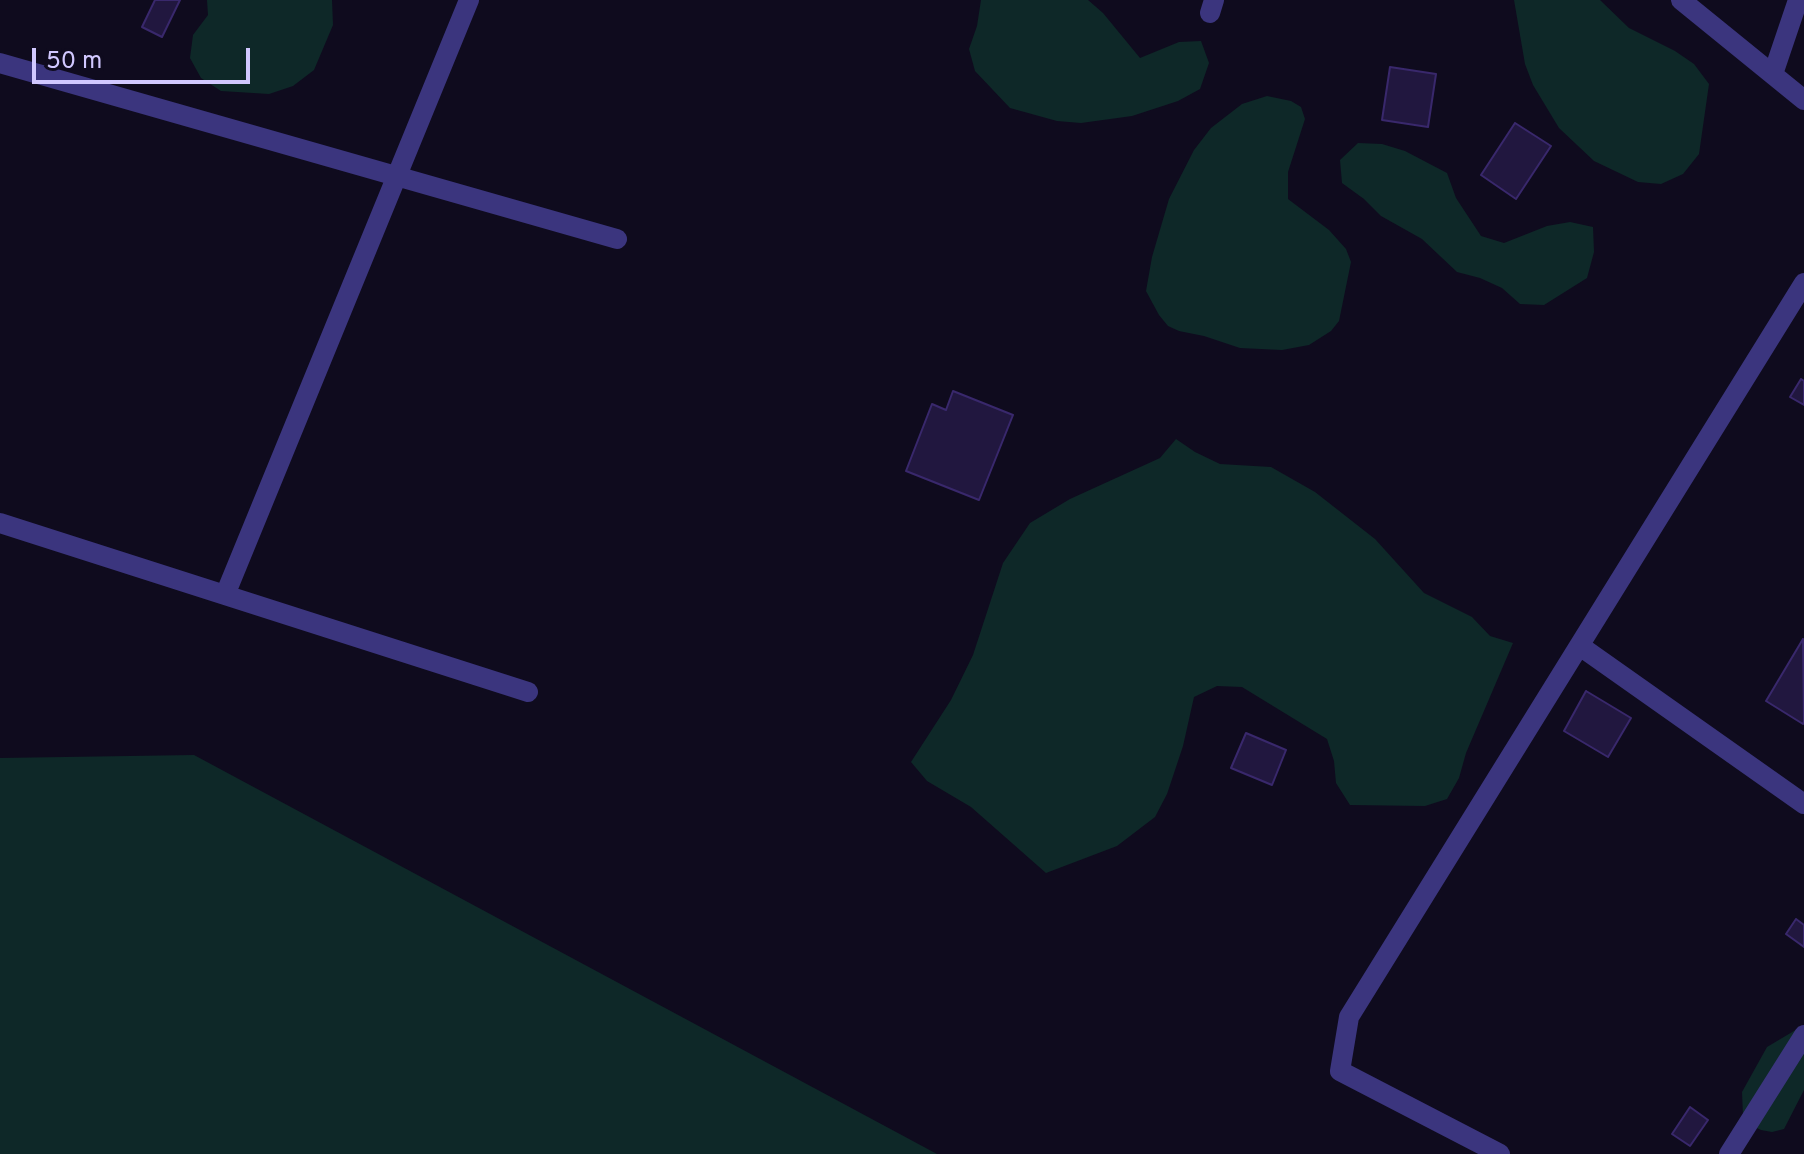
<!DOCTYPE html>
<html>
<head>
<meta charset="utf-8">
<style>
	body { margin:0 }
	#map { position:relative; width:1804px; height:1154px; overflow:hidden; background:#0f0b1e; font-family:Overpass,sans-serif }
	canvas { display:block }
	.scale { position:absolute; left:32px; top:48px; width:218px; height:36px; box-sizing:border-box; border:4px solid #d1c8ff; border-top:0; padding-left:10px; font-size:24px; line-height:28px; white-space:nowrap; color:#d1c8ff; -webkit-text-stroke:6px #0f0b1e; paint-order:stroke }
</style>
</head>
<body>
<div id="map">
<canvas width="1804" height="1154"></canvas>
<div class="scale">50 m</div>
</div>
<script>
const ctx = document.querySelector('canvas').getContext('2d');
ctx.lineJoin = 'round';
function fill(path, color) { ctx.fillStyle = color; ctx.fill(path, 'evenodd'); }
const poly = rows => new Path2D(rows.map(r => 'M' + r).join(''));
function stroke(path, color, width, dash) { ctx.strokeStyle = color; ctx.lineWidth = width; ctx.lineCap = dash ? 'butt' : 'round'; ctx.setLineDash(dash || []); ctx.stroke(path); }
const green = poly([
	[207,0,332,0,333,25,314,70,293,86,269,94,221,91,201,78,190,58,193,35,208,15],
	[981,0,1088,0,1103,13,1140,58,1179,42,1201,41,1209,63,1200,89,1178,101,1132,116,1081,123,1057,121,1010,108,975,71,969,49,977,26],
	[1514,0,1600,0,1629,28,1675,51,1694,64,1709,84,1699,154,1683,174,1661,184,1638,182,1594,161,1559,128,1533,85,1525,64],
	[1267,96,1291,101,1301,107,1305,119,1288,172,1288,199,1329,230,1346,249,1351,262,1339,321,1331,331,1309,345,1282,350,1240,348,1204,336,1179,331,1168,326,1159,315,1146,291,1152,257,1169,199,1194,150,1211,128,1242,104],
	[1358,143,1382,144,1405,151,1447,173,1456,198,1481,236,1504,243,1547,226,1570,222,1593,227,1594,252,1587,278,1544,305,1520,304,1502,288,1480,278,1457,272,1422,239,1381,216,1364,199,1342,183,1340,160],
	[1176,439,1195,452,1220,464,1271,467,1315,492,1375,539,1424,593,1472,617,1490,636,1513,643,1466,753,1459,778,1447,799,1425,806,1350,805,1336,783,1334,761,1327,739,1242,687,1217,686,1194,697,1183,746,1167,794,1155,817,1117,846,1046,873,971,807,927,781,911,762,951,700,973,655,1003,563,1030,523,1070,499,1160,458],
	[194,755,937,1154,0,1154,0,758],
	[1804,1025,1804,1090,1784,1129,1772,1132,1761,1130,1750,1125,1743,1116,1742,1092,1767,1047]
]);
const building = poly([
	[155,0,180,0,162,37,142,27,155,0],
	[1390,67,1436,74,1428,127,1382,120,1390,67],
	[1515,123,1551,146,1516,199,1481,175,1515,123],
	[1801,379,1804,381,1804,405,1790,397,1801,379],
	[953,391,1013,415,979,500,906,471,932,404,946,410,953,391],
	[1803,639,1804,722,1803,724,1766,701,1803,639],
	[1586,691,1631,718,1608,757,1564,731,1586,691],
	[1246,733,1286,750,1272,785,1231,768,1246,733],
	[1796,919,1804,925,1804,947,1786,934,1796,919],
	[1690,1107,1708,1120,1690,1146,1672,1134,1690,1107]
]);
const minor = poly([
	[1681,0,1804,100],
	[1210,13,1214,0],
	[0,63,617,239],
	[1773,74,1798,0],
	[0,523,528,692],
	[225,595,469,0],
	[1580,646,1804,804],
	[1500,1154,1340,1071,1349,1017,1804,283],
	[1729,1154,1804,1035]
]);
fill(green, '#0e2828');
fill(building, '#21173f');
stroke(building, '#39286c', 2);
stroke(minor, '#3b357e', 20);
</script>
</body>
</html>
